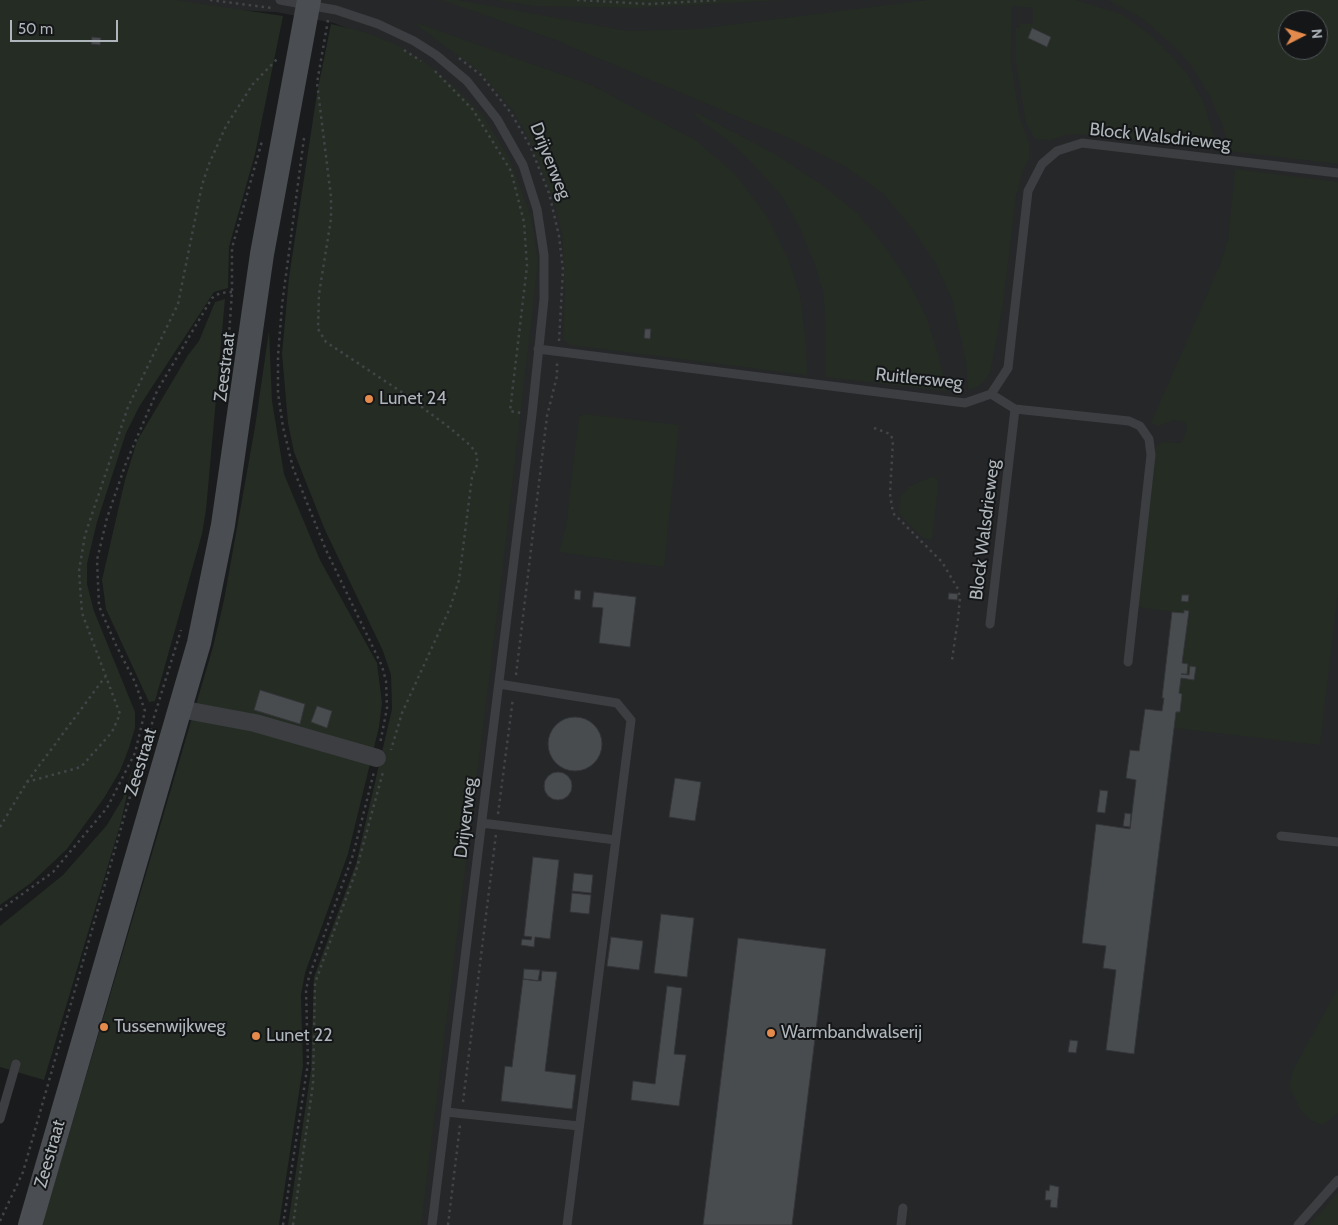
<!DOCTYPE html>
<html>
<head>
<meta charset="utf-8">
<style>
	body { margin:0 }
	#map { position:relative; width:1338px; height:1225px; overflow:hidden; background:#1a1b1c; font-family:Cabin,sans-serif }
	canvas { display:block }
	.north { position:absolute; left:1278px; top:10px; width:50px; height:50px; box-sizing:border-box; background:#151617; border:1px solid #525659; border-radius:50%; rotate:85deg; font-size:14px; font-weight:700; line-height:20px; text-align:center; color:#aeb5bb }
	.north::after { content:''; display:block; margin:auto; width:18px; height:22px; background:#e38a4c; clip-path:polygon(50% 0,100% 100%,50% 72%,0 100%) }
	.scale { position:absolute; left:10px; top:20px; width:108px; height:22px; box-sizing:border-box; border:2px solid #aeb5bb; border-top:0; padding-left:6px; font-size:15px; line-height:18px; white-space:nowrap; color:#aeb5bb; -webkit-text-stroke:4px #151617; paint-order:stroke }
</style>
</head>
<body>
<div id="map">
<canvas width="1338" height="1225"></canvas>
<div class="north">N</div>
<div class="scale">50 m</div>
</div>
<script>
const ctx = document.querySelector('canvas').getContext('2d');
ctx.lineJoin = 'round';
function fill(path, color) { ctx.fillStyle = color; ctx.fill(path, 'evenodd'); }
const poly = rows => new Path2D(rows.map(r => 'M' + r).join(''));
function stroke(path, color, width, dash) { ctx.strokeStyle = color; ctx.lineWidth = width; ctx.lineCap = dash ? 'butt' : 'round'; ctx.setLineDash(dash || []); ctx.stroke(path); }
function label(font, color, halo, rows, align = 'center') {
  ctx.font = font + ' Cabin,sans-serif'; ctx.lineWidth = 4; ctx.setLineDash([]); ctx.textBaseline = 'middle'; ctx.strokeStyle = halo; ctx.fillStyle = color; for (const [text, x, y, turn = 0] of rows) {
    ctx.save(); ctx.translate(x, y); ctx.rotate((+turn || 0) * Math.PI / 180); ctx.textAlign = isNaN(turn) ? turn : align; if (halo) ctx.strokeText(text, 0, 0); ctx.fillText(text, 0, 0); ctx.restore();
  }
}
const built = poly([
	[131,0,1338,0,1338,1225,413,1225,386,44,334,23,276,12,193,8],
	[1288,20,1318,20,1318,50,1288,50]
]);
const green = poly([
	[0,0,176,0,283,16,255,154,229,247,228,288,214,292,139,407,126,433,97,522,87,564,87,584,94,611,135,712,135,728,129,748,120,771,104,798,67,849,31,883,0,905],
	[442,0,458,0,627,31,697,29,928,0,1075,0,1121,14,1149,34,1171,55,1187,74,1204,103,1218,149,1091,135,1069,134,1050,140,1035,139,1026,124,1016,62,1016,28,1020,28,1020,24,1033,24,1033,8,1012,6,1011,61,1019,116,1029,143,1029,159,1023,169,1016,196,1003,304,990,373,979,386,968,390,966,362,952,299,935,262,913,230,884,194,843,165,791,139,553,39],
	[496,0,785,0,637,8,535,6],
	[1108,0,1338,0,1338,164,1229,151,1223,126,1209,94,1190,64,1174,46,1142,18],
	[1288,20,1318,20,1318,50,1288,50],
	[411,21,591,85,695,140,734,173,766,215,788,259,800,295,806,343,807,375,571,345,563,339,565,293,562,234,556,207,527,135,512,109,479,71],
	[331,24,364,32,395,44,426,63,457,89,484,117,509,158,531,216,538,262,500,590,421,1225,288,1225,311,1070,314,977,356,864,392,709,391,675,383,651,325,530,294,452,288,423,282,354,289,277,317,93],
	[697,113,773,153,819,183,857,213,885,247,907,280,926,316,938,353,947,391,826,377,826,325,823,292,815,265,798,224,781,195,755,166,734,145,695,116],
	[1235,169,1338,182,1338,592,1320,745,1174,728,1189,614,1137,607,1155,448,1162,442,1181,443,1187,430,1185,422,1174,420,1158,426,1151,423,1220,265,1228,240],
	[225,299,206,510,202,534,155,701,149,702,106,609,102,580,125,480,137,441,188,355,199,341,215,302],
	[269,331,272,401,284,474,320,560,377,663,382,703,379,727,348,854,305,973,301,995,303,1066,279,1225,42,1225,213,647,224,600,255,427],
	[584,414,679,425,664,567,559,552,566,526,579,417],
	[931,477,937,478,938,488,932,540,923,538,899,513,901,496,909,487],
	[133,767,121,822,44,1080,0,1067,0,926,63,875,107,825,123,798],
	[1338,988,1338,1113,1323,1125,1312,1121,1300,1109,1289,1086,1294,1068],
	[1338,1192,1338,1225,1309,1225,1325,1208]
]);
const building = poly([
	[1032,28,1051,37,1047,47,1028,38,1032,28],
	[92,37,101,38,100,45,91,44,92,37],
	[645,329,651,329,650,339,644,338,645,329],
	[575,590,581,591,580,600,574,599,575,590],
	[594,592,636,597,630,647,599,643,603,608,592,607,594,592],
	[949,593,958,594,957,600,948,599,949,593],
	[1182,595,1189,595,1188,602,1181,601,1182,595],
	[1184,610,1189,611,1182,663,1188,664,1187,674,1181,674,1189,675,1190,666,1196,667,1194,680,1181,678,1179,693,1182,694,1180,712,1176,712,1134,1054,1106,1050,1116,970,1103,968,1106,946,1082,943,1096,824,1130,829,1136,780,1126,778,1130,750,1139,751,1145,709,1162,711,1164,698,1162,698,1172,612,1184,613,1184,610],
	[260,690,305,704,300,724,254,710,260,690],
	[317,706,332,711,327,728,311,722,317,706],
	'548 744a27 27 0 1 1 54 0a27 27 0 1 1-54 0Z',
	'544 786a14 14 0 1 1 28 0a14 14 0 1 1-28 0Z',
	[675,778,701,782,695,821,669,817,675,778],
	[1100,790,1108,791,1105,813,1097,812,1100,790],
	[1125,813,1131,814,1130,827,1123,826,1125,813],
	[533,857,559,860,550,939,535,937,534,947,521,945,522,939,531,940,532,937,524,936,533,857],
	[574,873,593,875,591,893,572,891,574,873],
	[572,893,591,895,589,914,570,912,572,893],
	[661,914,694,918,687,977,654,973,661,914],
	[611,937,643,941,639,970,607,966,611,937],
	[738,938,826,949,792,1225,703,1225,738,938],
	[524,969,540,970,538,981,523,979,524,969],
	[542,971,557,972,545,1071,576,1075,572,1109,501,1101,505,1066,512,1067,523,979,541,981,542,971],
	[667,986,682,988,674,1054,686,1055,679,1106,631,1100,633,1081,655,1084,667,986],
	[1070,1040,1078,1041,1076,1053,1068,1052,1070,1040],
	[1050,1185,1059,1187,1057,1208,1050,1207,1051,1200,1045,1200,1046,1190,1049,1191,1050,1185]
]);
const path = poly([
	[210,0,272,8],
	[577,0,649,4,718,0],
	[328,20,317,83,331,197,331,219,319,294,318,329,326,342,403,393,450,428,471,446,477,455,477,465,472,477,459,580,450,608,402,713,391,750],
	[404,50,421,61],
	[459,58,481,75,511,113,530,146,549,193,559,236,563,270,559,341],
	[435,71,473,110,511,171,524,222,527,266,510,411,521,413],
	[304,138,282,305,278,356,278,393,283,427,293,468,326,550,382,666,386,681,387,708,380,744],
	[228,349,232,292,232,248,262,141],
	[874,428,890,434,893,440,890,494,893,513,942,562,958,589,960,598,958,619,952,660],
	[516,675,547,416,557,376,557,361],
	[27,782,105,677],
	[498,814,513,698],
	[0,827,27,782,81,767,112,732,120,714,82,613,79,571,85,535,128,407,178,304,202,185,209,164,226,126,253,84,278,58],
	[0,910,53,872,107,808,135,753,145,711,135,682,116,645,99,606,97,560,107,518,126,463,157,391,212,298,220,293,232,292],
	[463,1102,496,834],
	[0,1221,23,1172,137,772,181,630],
	[283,1225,308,1063,306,990,309,977,353,855,374,772],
	[293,1225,313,1084,315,983,356,871,383,772],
	[448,1225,460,1125]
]);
const service = poly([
	[280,0,336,10,378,24,414,41,436,55,467,81,497,119,523,165,537,209,544,255,544,299,532,414,432,1225],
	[538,349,965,403,991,394,1015,409,1129,421,1140,426,1149,439,1151,455,1128,662],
	[991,394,1008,368,1028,191,1042,164,1057,151,1082,143,1338,173],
	[990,624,1015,409],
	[499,684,617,703,631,720,567,1225],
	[482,823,615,840],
	[1281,836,1338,842],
	[446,1112,579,1126],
	[0,1119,16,1064],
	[901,1225,903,1208],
	[1298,1225,1338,1180]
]);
const minor = poly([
	[180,709,255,723,377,758]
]);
const secondary = poly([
	[30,1225,199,643,223,525,262,254,309,0]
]);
const markers = [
	[369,399,5,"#e38a4c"],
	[104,1027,5,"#e38a4c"],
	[771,1033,5,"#e38a4c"],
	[256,1036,5,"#e38a4c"]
];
const streetNames = [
	["Block Walsdrieweg",1160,137,6],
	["Drijverweg",550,161,68],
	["Zeestraat",225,367,-83],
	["Ruitlersweg",919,379,6],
	["Block Walsdrieweg",985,530,-83],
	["Zeestraat",141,762,-73],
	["Drijverweg",466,818,-83],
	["Zeestraat",50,1154,-74]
];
const poiNames = [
	["Lunet 24",379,399],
	["Tussenwijkweg",114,1027],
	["Warmbandwalserij",781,1033],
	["Lunet 22",266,1036]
];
fill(built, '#262729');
fill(green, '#252c24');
fill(building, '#494c4f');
stroke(building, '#343538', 1);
stroke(path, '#424548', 2.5, [2.5, 4]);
stroke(service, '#3c3e41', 9);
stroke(minor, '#3c3e41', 18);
stroke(secondary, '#4a4d51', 24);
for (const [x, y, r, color] of markers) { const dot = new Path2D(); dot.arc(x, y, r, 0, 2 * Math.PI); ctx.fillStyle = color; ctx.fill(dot); stroke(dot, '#151617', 2); }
label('18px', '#aeb5bb', '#151617', streetNames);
label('18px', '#aeb5bb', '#151617', poiNames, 'left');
</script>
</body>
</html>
